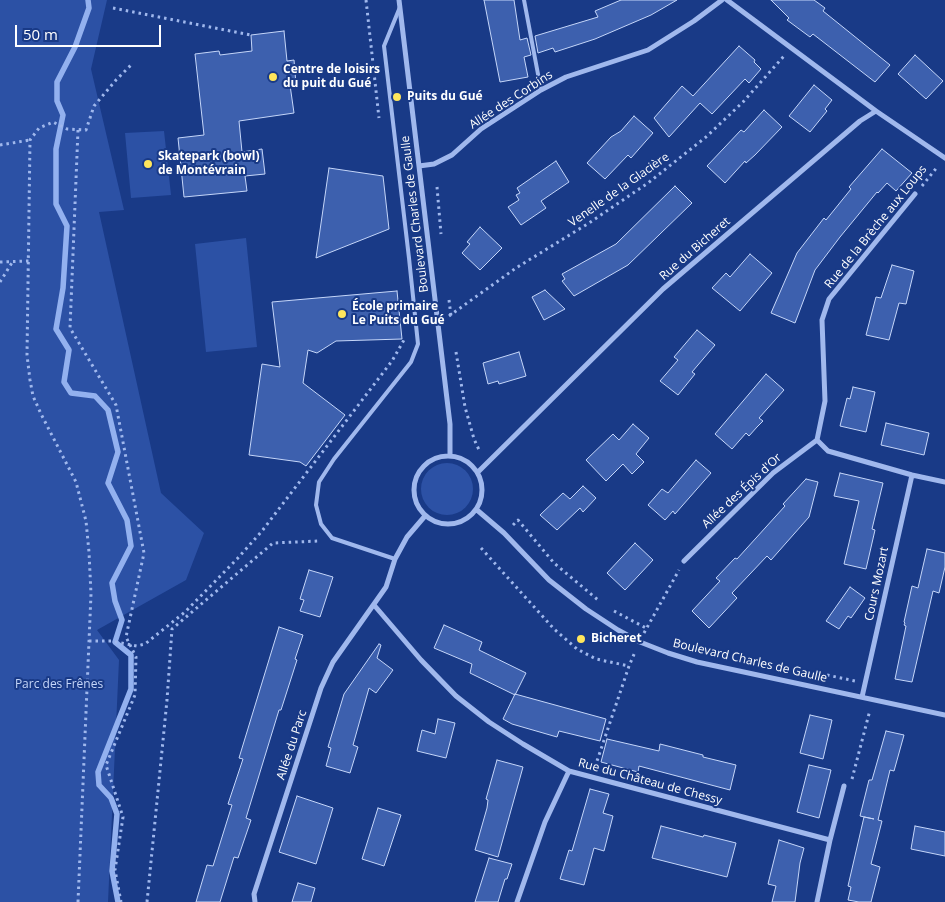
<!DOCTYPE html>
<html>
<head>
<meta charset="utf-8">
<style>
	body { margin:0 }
	#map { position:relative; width:945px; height:902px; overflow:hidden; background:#193a87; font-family:"Open Sans",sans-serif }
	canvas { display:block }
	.scale { position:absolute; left:15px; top:25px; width:146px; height:22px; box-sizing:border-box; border:2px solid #fff; border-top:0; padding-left:6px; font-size:15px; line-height:18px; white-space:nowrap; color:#fff; -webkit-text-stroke:4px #193a87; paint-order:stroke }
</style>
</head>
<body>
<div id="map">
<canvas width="945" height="902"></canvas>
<div class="scale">50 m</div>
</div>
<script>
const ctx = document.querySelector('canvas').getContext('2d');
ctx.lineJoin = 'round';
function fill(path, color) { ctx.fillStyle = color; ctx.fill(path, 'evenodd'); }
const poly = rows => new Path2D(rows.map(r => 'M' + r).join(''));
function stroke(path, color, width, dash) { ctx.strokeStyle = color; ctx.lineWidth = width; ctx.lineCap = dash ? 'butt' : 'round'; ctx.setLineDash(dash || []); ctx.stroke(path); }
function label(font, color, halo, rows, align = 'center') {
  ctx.font = font + ' "Open Sans",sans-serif'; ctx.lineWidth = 4; ctx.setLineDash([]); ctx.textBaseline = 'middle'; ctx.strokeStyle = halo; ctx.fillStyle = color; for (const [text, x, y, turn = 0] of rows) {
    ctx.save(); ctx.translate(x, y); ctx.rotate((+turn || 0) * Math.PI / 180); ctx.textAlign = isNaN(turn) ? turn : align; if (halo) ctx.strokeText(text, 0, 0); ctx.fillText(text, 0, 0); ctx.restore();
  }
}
const green = poly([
	[0,0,107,0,91,69,124,210,99,212,161,493,204,533,186,580,97,630,119,660,108,902,0,902],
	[164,131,171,195,131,198,125,133],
	[246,238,257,347,206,352,195,244],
	'421 489a26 26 0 1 1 52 0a26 26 0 1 1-52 0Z'
]);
const stream = poly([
	[88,0,89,8,75,47,57,82,57,101,63,115,56,149,56,204,67,226,63,288,56,329,69,350,64,382,71,393,95,396,108,410,118,452,108,483,127,520,131,546,112,583,115,601,122,620,115,642,131,655,131,689,98,772,99,785,111,798,117,814,112,871,118,902]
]);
const building = poly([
	[484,0,514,0,520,40,527,38,531,55,524,57,528,77,500,82,484,0],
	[621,0,677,0,651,15,595,39,555,52,553,48,538,53,535,36,598,17,595,11,621,0],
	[771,0,814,0,825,8,823,11,890,65,875,82,813,34,810,37,787,20,789,18,771,0],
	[284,31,287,61,294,60,296,84,290,85,294,113,239,121,242,152,262,149,265,174,245,176,247,191,184,197,178,138,204,135,195,54,219,51,220,55,252,51,251,35,284,31],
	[739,46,755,60,754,62,761,69,749,83,745,79,712,114,700,103,669,137,654,118,682,86,693,96,739,46],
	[915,55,943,81,926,99,898,74,915,55],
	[814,85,832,100,825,109,827,111,810,132,789,116,814,85],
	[764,110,782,127,755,155,746,163,745,161,725,183,707,166,741,130,744,132,764,110],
	[634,116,653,133,631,158,628,155,605,179,587,163,611,137,621,131,634,116],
	[882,149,912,173,896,191,887,183,878,193,877,192,840,237,815,270,795,323,771,313,797,253,824,218,826,220,851,189,849,187,882,149],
	[556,161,569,182,541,201,546,208,521,225,508,207,519,200,516,195,520,193,517,188,556,161],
	[329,168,383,176,389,229,316,258,329,168],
	[675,186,692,203,628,265,574,296,562,281,565,279,562,274,616,244,675,186],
	[480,227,502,248,480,270,462,253,470,244,467,242,480,227],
	[750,254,772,273,740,311,712,288,726,273,730,277,750,254],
	[892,265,914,271,906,304,899,303,889,340,866,335,876,297,881,298,892,265],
	[545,290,565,309,544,320,532,297,545,290],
	[397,291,402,339,336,341,317,353,308,350,303,383,345,415,306,466,300,462,249,455,262,364,280,367,272,302,397,291],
	[697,330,715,345,692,372,695,374,678,395,660,381,678,360,674,357,697,330],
	[519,352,526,376,499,384,498,381,488,384,483,363,519,352],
	[766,374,784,390,759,418,763,421,757,427,749,436,746,433,732,449,715,434,766,374],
	[853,387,875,392,866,432,840,426,847,398,850,399,853,387],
	[886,423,929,433,924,455,881,445,886,423],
	[633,424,649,438,636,454,644,462,632,474,623,464,606,481,586,460,613,434,619,440,633,424],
	[696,460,711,473,675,514,673,511,665,520,648,505,662,489,668,493,696,460],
	[840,473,883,483,872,529,875,530,866,569,844,564,859,501,834,496,840,473],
	[806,479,818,482,809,517,771,560,767,556,732,593,737,598,709,628,692,611,720,581,716,578,735,558,737,559,785,506,783,504,806,479],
	[583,486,596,498,583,512,580,508,557,530,540,515,563,493,570,499,583,486],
	[635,543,653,560,625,590,607,573,635,543],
	[927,549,945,553,945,567,939,593,933,591,912,682,895,679,906,626,904,625,905,623,904,622,912,586,918,588,927,549],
	[309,570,333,577,320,617,300,611,304,600,300,599,309,570],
	[850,587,865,598,851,618,848,616,839,629,826,621,850,587],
	[444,625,482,642,479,650,526,673,515,695,470,673,472,664,434,648,444,625],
	[279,627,303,635,295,659,297,660,281,710,279,710,246,818,251,820,238,858,234,857,220,902,196,902,207,865,213,866,232,805,228,804,243,759,239,758,279,627],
	[379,644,381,645,377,658,393,670,376,693,369,688,353,745,358,747,350,773,326,766,331,748,328,747,344,694,379,644],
	[515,694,606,719,600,741,559,731,557,737,512,724,503,719,515,694],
	[810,715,832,720,823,759,800,753,810,715],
	[438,719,455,723,446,758,417,751,422,730,435,734,438,719],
	[886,731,904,735,894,771,890,770,878,820,882,821,871,864,880,867,871,902,859,902,848,900,851,887,848,886,864,817,874,819,860,816,869,780,872,780,886,731],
	[607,739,659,751,660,744,703,755,703,757,736,765,730,790,639,766,638,772,601,762,607,739],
	[497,760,523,767,498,857,475,850,487,808,488,800,486,799,497,760],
	[809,765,831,770,819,818,797,812,809,765],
	[590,789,609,794,603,813,613,816,604,851,594,848,584,885,560,879,569,850,572,851,590,789],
	[297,796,333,808,316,864,279,852,297,796],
	[378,808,401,815,384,866,362,859,378,808],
	[661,826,703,837,704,835,736,843,727,877,652,858,661,826],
	[915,826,945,832,945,856,911,849,915,826],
	[779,840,804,848,800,863,795,902,772,902,776,886,768,884,779,840],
	[489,858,512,864,507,879,505,879,498,902,475,902,489,858],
	[298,883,315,888,311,902,292,902,298,883]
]);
const path = poly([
	[366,0,379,118],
	[113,8,251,35],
	[78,130,70,328,116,405,144,553,126,637,136,657,135,695,106,765,123,817,115,870,121,902],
	[0,145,30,140],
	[922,186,938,166],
	[437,187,441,234],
	[0,262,29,261],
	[0,282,13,261],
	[449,300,451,316],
	[449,316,516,268,589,223,648,183,706,137,743,102,784,56],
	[456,352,465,407,474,439,480,452],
	[513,525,518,520,554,563,598,600],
	[481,548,554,629,577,649,596,659,629,666],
	[614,611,646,628],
	[644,633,679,570],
	[89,641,111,641,137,646,145,644,185,612,237,559,262,531,392,361,404,340],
	[827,675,855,681],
	[595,767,629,666,635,652],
	[852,779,870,710],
	[78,902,91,594,89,552,86,521,76,482,41,414,33,396,30,380,27,355,30,140,39,128,53,122,67,129,86,130,94,106,116,80,133,63],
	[147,902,167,700,172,629,273,543,319,541]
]);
const lane = poly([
	[524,0,541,90],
	[395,559,332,538,321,524,316,505,319,482,334,459,411,362,418,344,409,258,384,46,400,7]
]);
const street = poly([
	[399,0,450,424,450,455],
	[727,0,876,111],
	[419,166,434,164,452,155,481,129,541,90,566,77,648,50,694,21,722,0],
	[915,194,829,299,822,320,825,401,817,440,828,451,912,475,945,482],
	'414 490a34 34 0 1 1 68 0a34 34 0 1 1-68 0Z',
	[478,472,663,289,860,121,876,111,945,158],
	[477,510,504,533,549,580,586,609,618,630,640,642,668,653,697,662,945,715],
	[684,561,773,473,817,440],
	[374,605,421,660,456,696,489,722,523,744,569,771,830,840,817,902],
	[862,697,912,475],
	[830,840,844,786],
	[255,902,254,894,321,688,333,662,386,587,395,559,407,537,425,516],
	[517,902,545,822,569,771]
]);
const markers = [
	[273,77,5,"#ffe65c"],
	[397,97,5,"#ffe65c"],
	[148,164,5,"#ffe65c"],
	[342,314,5,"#ffe65c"],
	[581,639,5,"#ffe65c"]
];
const poiNames = [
	["Centre de loisirs",283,70],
	["du puit du Gué",283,84],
	["Puits du Gué",407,97],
	["Skatepark (bowl)",158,157],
	["de Montévrain",158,171],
	["École primaire",352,307],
	["Le Puits du Gué",352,321],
	["Bicheret",591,639]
];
const streetNames = [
	["Allée des Corbins",511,100,-33],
	["Venelle de la Glacière",619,190,-35],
	["Boulevard Charles de Gaulle",415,214,-97],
	["Rue de la Brèche aux Loups",876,227,-51],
	["Rue du Bicheret",695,249,-41],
	["Allée des Épis d'Or",742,491,-43],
	["Cours Mozart",877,584,-78],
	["Boulevard Charles de Gaulle",750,661,13],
	["Allée du Parc",292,745,-72],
	["Rue du Château de Chessy",650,782,15]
];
const parkNames = [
	["Parc des Frênes",59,685]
];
fill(green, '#2c51a5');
stroke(stream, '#93b1ef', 5.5);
fill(building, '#3d60ae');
stroke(building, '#c5d6f9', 1);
stroke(path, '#a0b8ed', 3, [2.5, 4]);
stroke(lane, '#a0b8ed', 4);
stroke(street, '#a0b8ed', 5);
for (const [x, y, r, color] of markers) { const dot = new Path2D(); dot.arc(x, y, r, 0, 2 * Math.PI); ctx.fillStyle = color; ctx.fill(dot); stroke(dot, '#193a87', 2); }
label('bold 12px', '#fff', '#193a87', poiNames, 'left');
label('12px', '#fff', '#193a87', streetNames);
label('12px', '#c5d6f9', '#193a87', parkNames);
</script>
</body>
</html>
